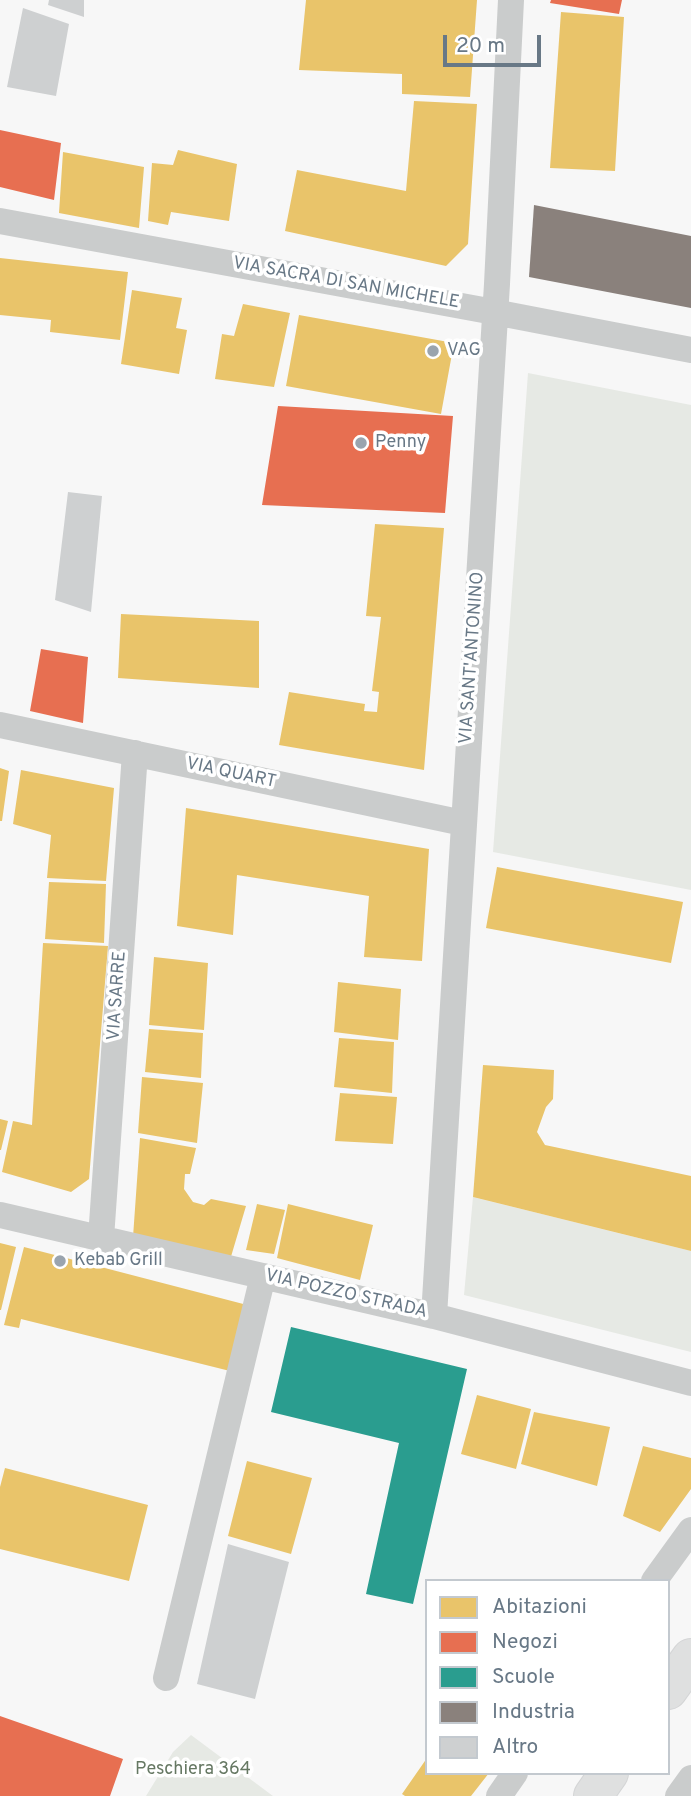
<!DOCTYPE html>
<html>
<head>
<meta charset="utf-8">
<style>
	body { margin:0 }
	#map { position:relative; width:691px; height:1796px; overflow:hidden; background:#f7f7f7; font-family:Overpass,sans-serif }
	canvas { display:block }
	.legend { position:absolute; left:425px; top:1579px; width:245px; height:196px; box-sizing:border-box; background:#fff; border:2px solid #c3c9cf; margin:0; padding:9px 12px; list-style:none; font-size:21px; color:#687886 }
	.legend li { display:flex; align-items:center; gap:14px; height:35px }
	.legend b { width:35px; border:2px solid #c3c9cf }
	.scale { position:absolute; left:443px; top:35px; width:98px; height:32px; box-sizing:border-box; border:4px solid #687886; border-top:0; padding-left:9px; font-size:21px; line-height:24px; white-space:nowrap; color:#687886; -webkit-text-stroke:5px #fff; paint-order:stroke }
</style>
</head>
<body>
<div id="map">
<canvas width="691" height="1796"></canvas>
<ul class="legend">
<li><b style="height:19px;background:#e9c46a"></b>Abitazioni</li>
<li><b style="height:19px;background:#e76f51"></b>Negozi</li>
<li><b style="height:19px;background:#2a9d8f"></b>Scuole</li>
<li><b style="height:19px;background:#8a817c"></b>Industria</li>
<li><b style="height:19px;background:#ced0d1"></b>Altro</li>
</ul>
<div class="scale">20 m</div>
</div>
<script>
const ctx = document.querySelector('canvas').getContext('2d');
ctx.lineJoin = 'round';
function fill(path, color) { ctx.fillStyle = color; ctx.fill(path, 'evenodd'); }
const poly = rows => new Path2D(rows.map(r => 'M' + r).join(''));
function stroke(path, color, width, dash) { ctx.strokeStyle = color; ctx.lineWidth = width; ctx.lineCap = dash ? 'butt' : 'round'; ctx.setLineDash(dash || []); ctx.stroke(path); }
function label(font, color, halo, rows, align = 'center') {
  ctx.font = font + ' Overpass,sans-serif'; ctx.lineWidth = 7; ctx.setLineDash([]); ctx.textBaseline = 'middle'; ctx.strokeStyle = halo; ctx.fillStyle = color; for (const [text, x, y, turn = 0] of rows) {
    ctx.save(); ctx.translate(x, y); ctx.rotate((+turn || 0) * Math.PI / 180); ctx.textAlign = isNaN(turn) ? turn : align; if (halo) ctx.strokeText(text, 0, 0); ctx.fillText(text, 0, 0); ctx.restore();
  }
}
const green = poly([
	[528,373,691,405,691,890,493,852],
	[473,1197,691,1251,691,1352,464,1295],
	[191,1735,273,1796,146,1796,173,1752]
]);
const homes = poly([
	[306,0,477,0,470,97,402,94,402,74,299,70],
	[561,12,624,17,615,171,550,168],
	[414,101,477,104,468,244,446,266,285,231,297,170,406,191],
	[178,150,237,164,229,221,171,212,168,225,148,221,152,163,173,165],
	[63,152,144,167,139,228,59,213],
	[0,258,128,272,120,340,50,332,51,320,0,315],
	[132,290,182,298,176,328,187,330,179,374,121,364],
	[243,304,290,313,274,387,215,379,222,334,234,336],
	[299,315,454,343,441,414,286,386],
	[375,524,444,528,424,770,279,745,289,692,365,704,364,711,377,712,379,692,372,691,381,617,366,616],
	[121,614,259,621,259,688,118,678],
	[0,768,9,771,2,821,0,821],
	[21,770,114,788,106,881,47,878,51,835,13,824],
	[186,808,429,849,422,961,364,957,369,896,237,875,233,935,177,926],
	[497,867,683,902,671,963,486,928],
	[49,882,106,884,104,943,45,939],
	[43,943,108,946,89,1179,71,1192,2,1172,13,1121,32,1125],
	[154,957,208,963,204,1030,149,1025],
	[338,982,401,989,398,1040,334,1032],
	[149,1029,203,1033,201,1078,145,1072],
	[339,1038,394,1042,392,1093,334,1087],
	[483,1065,554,1070,553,1099,546,1107,537,1132,545,1145,691,1176,691,1251,473,1197],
	[142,1077,203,1083,197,1143,138,1133],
	[340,1093,397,1097,393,1144,335,1141],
	[0,1119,8,1121,1,1150,0,1150],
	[140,1138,196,1148,190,1174,185,1174,184,1189,193,1202,204,1205,211,1199,246,1206,230,1260,133,1237],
	[257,1204,285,1210,274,1254,246,1250],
	[288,1204,373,1225,360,1280,277,1258],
	[0,1243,16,1247,1,1310,0,1310],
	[24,1247,251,1306,234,1372,21,1319,19,1328,4,1325],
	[477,1395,531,1409,516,1469,461,1454],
	[534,1412,610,1427,597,1486,521,1464],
	[643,1446,691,1458,691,1489,660,1532,623,1516],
	[247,1461,312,1478,291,1554,228,1536],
	[5,1468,148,1505,129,1581,0,1549,0,1487],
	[427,1758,427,1773,489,1773,471,1796,405,1796,402,1794]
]);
const shops = poly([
	[551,0,622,0,619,14,550,3],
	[0,130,61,143,54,200,0,187],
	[278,406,453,416,445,513,262,505],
	[41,649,88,657,83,723,30,711],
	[0,1716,123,1759,110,1796,0,1796]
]);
const schools = poly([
	[291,1327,467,1369,413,1604,366,1594,399,1443,271,1412]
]);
const industry = poly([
	[534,205,691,236,691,308,529,277]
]);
const building = poly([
	[49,0,84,0,84,17,48,5],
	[23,8,69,24,56,96,7,87],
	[68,492,102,496,91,612,55,600],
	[228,1544,289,1562,255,1699,197,1684]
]);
const minor = poly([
	[0,221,494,312,691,350],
	[0,725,463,823],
	[0,1215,434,1316,691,1383],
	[101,1238,135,753],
	[434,1316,497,284,511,0],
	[654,1581,691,1530],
	[166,1678,263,1276],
	[499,1796,515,1773],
	[678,1796,691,1778]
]);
const secondary = poly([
	[668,1690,691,1658],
	[593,1796,609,1773]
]);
const markers = [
	[433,351,7,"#9aa4ae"],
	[361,443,7,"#9aa4ae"],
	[60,1261,7,"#9aa4ae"]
];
const streetNames = [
	["VIA SACRA DI SAN MICHELE",346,284,10],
	["VIA SANT'ANTONINO",473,658,-86],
	["VIA QUART",231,774,12],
	["VIA SARRE",118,996,-86],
	["VIA POZZO STRADA",346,1295,13]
];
const poiNames = [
	["VAG",447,351],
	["Penny",375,443],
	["Kebab Grill",74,1261]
];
const parkNames = [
	["Peschiera 364",193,1770]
];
fill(green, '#e6e9e4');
fill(homes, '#e9c46a');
fill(shops, '#e76f51');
fill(schools, '#2a9d8f');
fill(industry, '#8a817c');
fill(building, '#ced0d1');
stroke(secondary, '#d4d5d6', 40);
stroke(minor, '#cacccc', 26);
stroke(secondary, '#dfe0e0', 38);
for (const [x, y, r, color] of markers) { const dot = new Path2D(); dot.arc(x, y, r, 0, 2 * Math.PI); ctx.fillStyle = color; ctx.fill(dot); stroke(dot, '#fff', 2.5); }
label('18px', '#687886', '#fff', streetNames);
label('18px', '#687886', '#fff', poiNames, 'left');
label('18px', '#667863', '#fff', parkNames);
</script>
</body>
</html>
